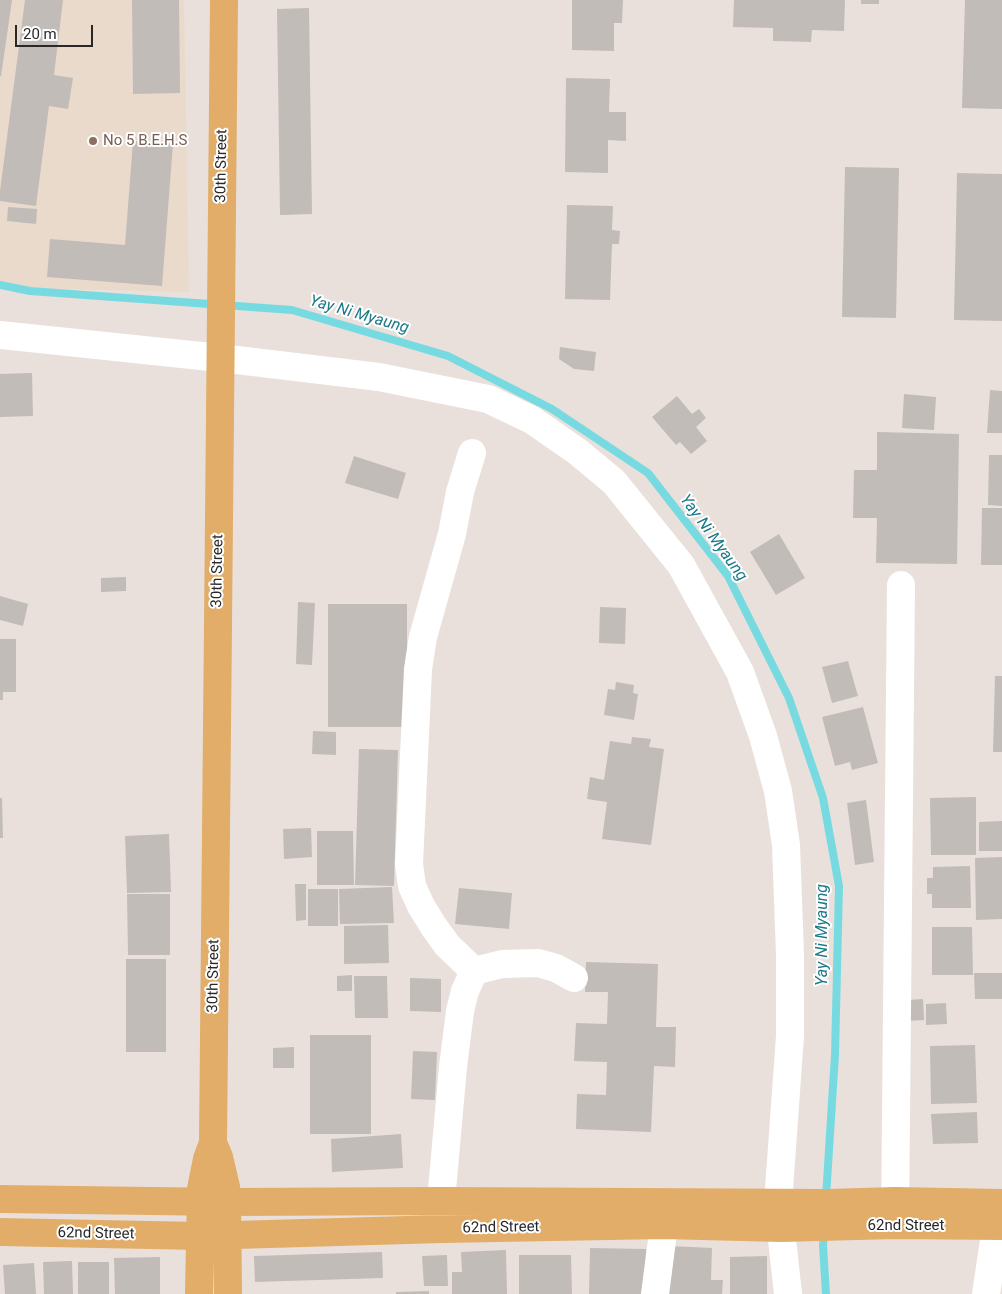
<!DOCTYPE html>
<html>
<head>
<meta charset="utf-8">
<style>
	body { margin:0 }
	#map { position:relative; width:1002px; height:1294px; overflow:hidden; background:#e9e0db; font-family:Roboto,sans-serif }
	canvas { display:block }
	.scale { position:absolute; left:15px; top:25px; width:78px; height:22px; box-sizing:border-box; border:2px solid #282828; border-top:0; padding-left:6px; font-size:15px; line-height:18px; white-space:nowrap; color:#282828; -webkit-text-stroke:4px #fff; paint-order:stroke }
</style>
</head>
<body>
<div id="map">
<canvas width="1002" height="1294"></canvas>
<div class="scale">20 m</div>
</div>
<script>
const ctx = document.querySelector('canvas').getContext('2d');
ctx.lineJoin = 'round';
function fill(path, color) { ctx.fillStyle = color; ctx.fill(path, 'evenodd'); }
const poly = rows => new Path2D(rows.map(r => 'M' + r).join(''));
function stroke(path, color, width, dash) { ctx.strokeStyle = color; ctx.lineWidth = width; ctx.lineCap = dash ? 'butt' : 'round'; ctx.setLineDash(dash || []); ctx.stroke(path); }
function label(font, color, halo, rows, align = 'center') {
  ctx.font = font + ' Roboto,sans-serif'; ctx.lineWidth = 4; ctx.setLineDash([]); ctx.textBaseline = 'middle'; ctx.strokeStyle = halo; ctx.fillStyle = color; for (const [text, x, y, turn = 0] of rows) {
    ctx.save(); ctx.translate(x, y); ctx.rotate((+turn || 0) * Math.PI / 180); ctx.textAlign = isNaN(turn) ? turn : align; if (halo) ctx.strokeText(text, 0, 0); ctx.fillText(text, 0, 0); ctx.restore();
  }
}
const education = poly([
	[0,0,184,0,189,292,24,288,0,283]
]);
const stream = poly([
	[0,285,30,291,292,310,448,356,552,409,648,473,728,576,789,698,823,798,839,886,835,1055,826,1197],
	[824,1231,823,1246,826,1294]
]);
const building = poly([
	[0,0,12,0,1,76,0,76],
	[25,0,63,0,54,75,73,78,68,109,49,106,36,206,0,201,0,191],
	[132,0,179,0,180,93,133,94],
	[572,0,623,0,622,23,614,23,614,51,572,50],
	[734,0,845,0,844,31,812,30,811,42,773,41,773,28,733,27],
	[861,0,879,0,879,4,861,4],
	[965,0,1002,0,1002,109,962,108],
	[309,8,312,214,280,215,277,9],
	[566,78,610,79,609,112,626,112,626,141,608,140,608,173,565,172],
	[133,141,173,144,162,286,47,277,50,239,125,245],
	[845,167,899,168,896,318,842,317],
	[957,173,1002,174,1002,321,954,320],
	[567,205,613,206,612,230,620,231,619,244,612,244,610,300,565,299],
	[8,207,37,209,36,224,7,221],
	[560,347,596,352,594,371,574,369,559,359],
	[32,373,33,416,0,417,0,374],
	[990,390,1002,391,1002,433,987,433],
	[904,394,936,397,934,430,902,428],
	[677,396,692,414,699,409,706,418,696,427,707,441,691,454,680,442,676,445,652,417],
	[877,432,959,434,957,564,876,563,877,518,853,518,854,470,877,470],
	[989,455,1002,455,1002,506,988,505],
	[354,456,406,473,398,499,345,483],
	[982,508,1002,508,1002,565,981,565],
	[779,534,805,578,776,595,750,552],
	[126,577,126,591,101,592,101,578],
	[0,596,28,604,23,626,0,620],
	[298,602,315,603,312,665,296,664],
	[328,604,407,604,407,727,328,727],
	[600,607,626,608,625,644,599,643],
	[0,639,16,639,16,692,3,692,3,700,0,700],
	[848,661,858,696,832,703,822,667],
	[995,676,1002,676,1002,752,993,752],
	[616,682,634,685,633,693,638,694,634,720,604,715,608,689,615,690],
	[863,707,878,763,852,770,850,762,835,766,822,717],
	[313,731,336,732,336,755,312,754],
	[632,737,651,739,649,747,664,749,651,845,602,839,607,802,587,799,590,777,604,780,610,741,631,744],
	[359,749,398,750,394,886,355,885],
	[976,797,976,855,931,855,930,798],
	[0,798,2,798,3,838,0,838],
	[866,800,874,862,855,865,847,803],
	[1002,821,1002,851,979,851,979,822],
	[311,828,312,857,284,859,283,829],
	[317,831,353,831,354,885,317,885],
	[169,834,171,892,127,893,125,836],
	[1002,857,1002,919,976,920,975,858],
	[970,866,971,908,932,908,932,894,927,894,927,878,933,878,933,867],
	[295,884,306,884,306,920,296,921],
	[392,887,394,923,340,924,339,889],
	[459,888,512,893,509,929,455,924],
	[308,889,338,889,338,926,308,926],
	[127,894,170,894,170,955,128,955],
	[388,925,389,963,344,964,344,926],
	[932,927,972,927,973,975,932,975],
	[126,959,166,959,166,1052,126,1052],
	[586,962,658,964,656,1027,676,1027,675,1067,654,1066,651,1132,576,1129,577,1094,606,1095,607,1062,574,1061,576,1023,607,1024,608,992,585,992],
	[974,973,1002,973,1002,999,975,999],
	[352,975,352,991,337,991,337,976],
	[354,976,387,976,388,1018,355,1018],
	[410,978,441,979,441,1012,410,1011],
	[923,999,924,1020,908,1021,907,1000],
	[946,1003,947,1024,926,1025,926,1004],
	[310,1035,371,1035,371,1134,310,1134],
	[975,1045,977,1103,931,1104,930,1046],
	[294,1047,294,1068,273,1068,273,1048],
	[413,1051,437,1052,435,1100,411,1099],
	[977,1112,978,1143,933,1144,931,1114],
	[401,1134,403,1168,332,1172,331,1139],
	[670,1246,712,1248,711,1280,723,1280,722,1294,668,1294],
	[590,1248,646,1249,645,1294,589,1294],
	[506,1250,507,1294,452,1294,452,1272,462,1272,461,1252],
	[382,1252,383,1278,255,1282,254,1256],
	[447,1255,448,1286,424,1286,422,1256],
	[519,1255,571,1255,572,1294,519,1294],
	[767,1256,767,1294,730,1294,730,1257],
	[160,1257,160,1294,115,1294,114,1258],
	[72,1261,73,1294,44,1294,43,1262],
	[78,1262,109,1262,109,1294,78,1294],
	[34,1263,36,1294,5,1294,3,1265],
	[429,1291,429,1294,396,1294,396,1292]
]);
const minor = poly([
	[0,335,220,358,379,377,488,399,532,420,578,452,614,482,681,565,740,672,763,736,778,791,786,845,790,954,790,1036,778,1203,788,1294],
	[472,453,460,492,452,534,423,637,418,669,409,864,412,886,421,906,434,927,447,945,474,971],
	[895,1223,901,585],
	[442,1225,441,1201,453,1067,460,1011,465,991,474,971,502,964,538,963,556,968,574,978],
	[655,1294,664,1225],
	[986,1294,996,1227]
]);
const major = poly([
	[213,1143,219,1157,226,1187,227,1202,228,1294],
	[0,1199,227,1202,441,1201,829,1203,895,1201,1002,1203],
	[0,1232,200,1236,442,1229,664,1225,781,1228,895,1225,1002,1226],
	[199,1294,201,1189,207,1159,213,1143,224,0]
]);
const markers = [
	[93,141,5,"#8d6e63"]
];
const educationNames = [
	["No 5 B.E.H.S",103,141]
];
const streetNames = [
	["30th Street",222,166,-89],
	["30th Street",218,571,-89],
	["30th Street",214,976,-89],
	["62nd Street",906,1226],
	["62nd Street",501,1228,-1],
	["62nd Street",96,1234,1]
];
const waterNames = [
	["Yay Ni Myaung",359,315,16],
	["Yay Ni Myaung",713,538,54],
	["Yay Ni Myaung",823,935,-90]
];
fill(education, '#e9dacc');
stroke(stream, '#78dae1', 8);
fill(building, '#c1bcb7');
stroke(minor, '#fff', 28);
stroke(major, '#e1ad68', 28);
for (const [x, y, r, color] of markers) { const dot = new Path2D(); dot.arc(x, y, r, 0, 2 * Math.PI); ctx.fillStyle = color; ctx.fill(dot); stroke(dot, '#fff', 2); }
label('15px', '#785e54', '#fff', educationNames, 'left');
label('15px', '#282828', '#fff', streetNames);
label('italic 16px', '#1b7989', '#fff', waterNames);
</script>
</body>
</html>
